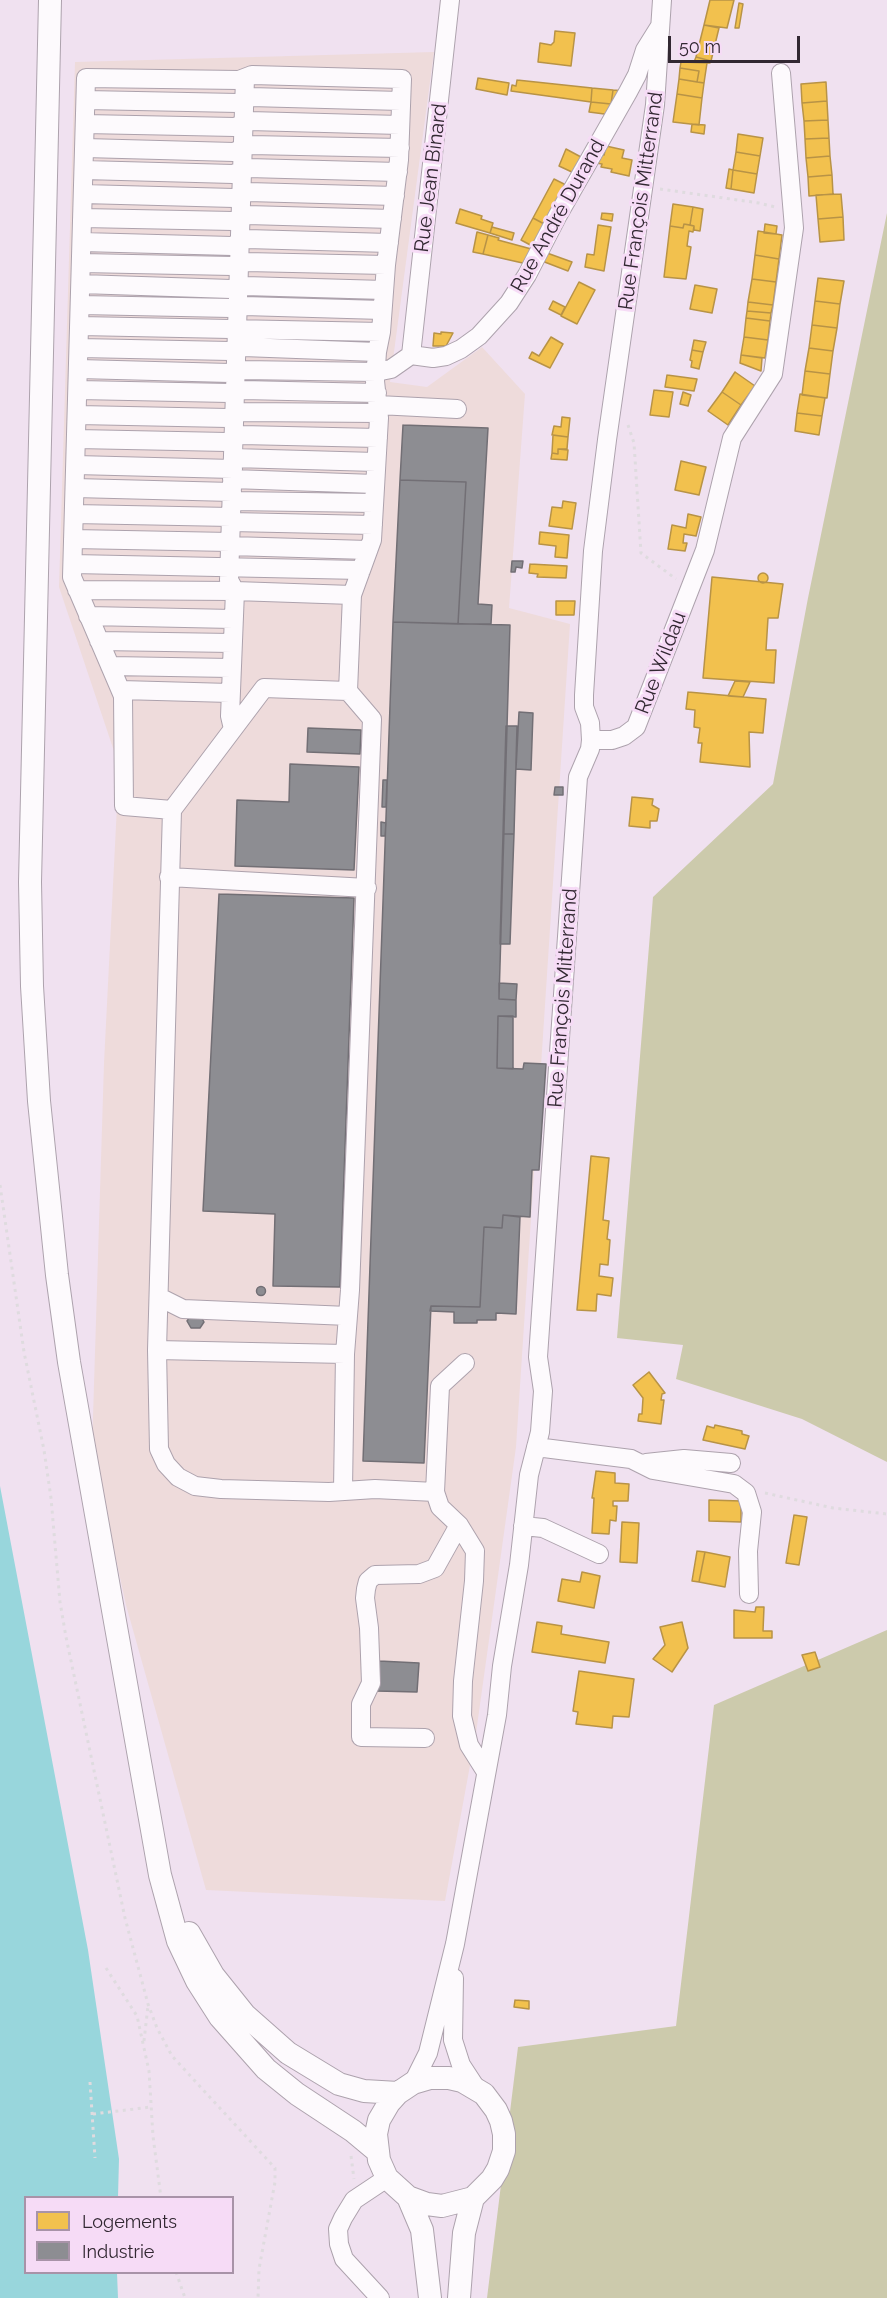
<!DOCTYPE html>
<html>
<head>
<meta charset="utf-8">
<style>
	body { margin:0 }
	#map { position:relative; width:887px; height:2298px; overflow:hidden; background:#f0e1f0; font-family:Raleway,sans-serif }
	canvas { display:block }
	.legend { position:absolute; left:24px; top:2196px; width:210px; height:78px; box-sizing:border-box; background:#f6dbf6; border:2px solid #a893a8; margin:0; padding:8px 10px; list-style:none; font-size:18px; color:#322832 }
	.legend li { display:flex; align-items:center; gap:12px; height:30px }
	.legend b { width:30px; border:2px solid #a893a8 }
	.scale { position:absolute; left:668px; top:36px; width:132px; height:27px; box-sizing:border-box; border:3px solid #322832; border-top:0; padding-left:8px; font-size:18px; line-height:21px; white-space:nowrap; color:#322832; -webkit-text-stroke:4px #f6dbf6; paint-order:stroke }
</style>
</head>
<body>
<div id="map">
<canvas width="887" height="2298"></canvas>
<ul class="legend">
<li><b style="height:16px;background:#f2c14e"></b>Logements</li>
<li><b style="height:16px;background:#8d8d92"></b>Industrie</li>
</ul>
<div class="scale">50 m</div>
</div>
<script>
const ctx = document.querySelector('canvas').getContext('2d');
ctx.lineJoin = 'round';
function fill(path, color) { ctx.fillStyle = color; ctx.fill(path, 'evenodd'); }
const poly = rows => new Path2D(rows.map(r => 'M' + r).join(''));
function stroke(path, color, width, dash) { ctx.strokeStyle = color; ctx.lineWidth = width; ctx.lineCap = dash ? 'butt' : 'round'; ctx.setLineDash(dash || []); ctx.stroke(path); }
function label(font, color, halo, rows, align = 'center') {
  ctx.font = font + ' Raleway,sans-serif'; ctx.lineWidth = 6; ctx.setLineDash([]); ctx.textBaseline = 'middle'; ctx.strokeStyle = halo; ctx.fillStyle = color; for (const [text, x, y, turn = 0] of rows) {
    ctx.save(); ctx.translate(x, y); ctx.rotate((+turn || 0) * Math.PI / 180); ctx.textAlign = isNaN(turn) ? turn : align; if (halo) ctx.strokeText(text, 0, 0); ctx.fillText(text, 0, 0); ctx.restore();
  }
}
const industrial = poly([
	[434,52,390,382,427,387,482,347,525,394,509,608,570,624,516,1447,476,1733,445,1901,206,1890,126,1605,92,1449,104,1063,119,766,59,587,75,62]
]);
const forest = poly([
	[887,213,887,1462,802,1419,676,1379,683,1345,617,1338,653,897,773,784,808,598],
	[887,1630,887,2298,487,2298,518,2047,676,2026,714,1705]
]);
const water = poly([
	[0,1486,88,1950,119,2159,118,2197,26,2198,26,2272,117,2273,118,2298,0,2298]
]);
const homes = poly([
	[710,0,734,0,727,28,704,25,710,0],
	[739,3,743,4,739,28,735,28,739,3],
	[704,25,719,28,711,61,696,57,704,25],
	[555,31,575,33,571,66,538,62,540,43,551,45,554,42,555,31],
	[696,57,711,61,710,63,694,62,696,57],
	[681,62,707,63,704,83,697,82,699,71,680,68,681,62],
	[680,68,699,71,697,82,679,79,680,68],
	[478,78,509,83,507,95,476,89,478,78],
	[679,79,704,83,702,98,677,94,679,79],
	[517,80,592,88,591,102,511,91,512,85,516,86,517,80],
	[826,82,827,101,802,103,801,84,826,82],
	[592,88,613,90,611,104,591,102,592,88],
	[613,90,625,91,612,115,589,112,591,102,611,104,613,90],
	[677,94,702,98,699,125,673,122,677,94],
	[827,101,828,120,804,121,802,103,827,101],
	[828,120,829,138,805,139,804,121,828,120],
	[692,124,705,125,704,134,691,132,692,124],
	[738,134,763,138,760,156,736,152,738,134],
	[829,138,830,156,806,158,805,139,829,138],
	[606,146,624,150,622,158,632,160,629,176,611,172,612,169,601,167,602,164,596,163,601,154,604,155,606,146],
	[566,149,581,157,574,173,559,166,566,149],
	[736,152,760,156,757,174,733,170,736,152],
	[830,156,832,175,808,177,806,158,830,156],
	[729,169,733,170,731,189,726,188,729,169],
	[733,170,757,174,754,193,731,189,733,170],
	[832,175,833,194,809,196,808,177,832,175],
	[554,179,570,187,548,226,533,218,554,179],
	[841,194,843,217,818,219,816,195,841,194],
	[673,204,693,207,690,225,684,224,683,228,670,226,673,204],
	[693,207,703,209,700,231,694,230,694,226,690,225,693,207],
	[460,209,482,216,481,219,493,223,490,233,456,223,460,209],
	[602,213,613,214,612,221,601,219,602,213],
	[843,217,844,240,820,242,818,219,843,217],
	[533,218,548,226,536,248,521,240,533,218],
	[684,224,694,226,693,232,689,231,687,246,691,247,686,279,664,277,670,226,683,228,684,224],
	[765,224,777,226,776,234,764,233,765,224],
	[598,225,611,227,604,271,585,267,587,254,594,255,598,225],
	[492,227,514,233,512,240,490,233,492,227],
	[758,231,782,235,779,259,755,255,758,231],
	[477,232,488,235,483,254,473,252,477,232],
	[488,235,499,238,498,240,535,250,527,264,483,254,488,235],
	[547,253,572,262,568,271,542,261,547,253],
	[755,255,779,259,776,282,752,279,755,255],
	[818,278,844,281,840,304,815,301,818,278],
	[752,279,776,282,773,305,748,302,752,279],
	[579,282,595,290,577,324,561,316,579,282],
	[695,285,717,289,712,313,690,309,695,285],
	[553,301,565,307,561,315,549,309,553,301],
	[815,301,840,304,837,328,812,325,815,301],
	[748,302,773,305,771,313,747,311,748,302],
	[747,311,771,313,770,321,746,318,747,311],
	[746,318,770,321,768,340,744,337,746,318],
	[812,325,837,328,833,351,809,348,812,325],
	[441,332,453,333,446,346,433,346,434,333,441,334,441,332],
	[551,337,563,344,550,368,529,358,532,352,539,356,551,337],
	[744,337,768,340,765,358,741,355,744,337],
	[694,340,706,342,703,352,692,350,694,340],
	[809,348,833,351,830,374,805,371,809,348],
	[692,350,703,352,699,369,691,367,692,361,690,360,692,350],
	[741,355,762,358,761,371,740,363,741,355],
	[805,371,830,374,827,398,802,395,805,371],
	[735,372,755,386,741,405,722,392,735,372],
	[667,375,697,379,694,391,665,387,667,375],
	[654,390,673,392,669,417,650,415,654,390],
	[683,392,691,395,688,406,680,404,683,392],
	[722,392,741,405,728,425,708,411,722,392],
	[800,394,825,398,822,416,797,413,800,394],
	[797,413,822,416,819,435,795,431,797,413],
	[562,417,570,418,568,437,552,435,554,426,561,427,562,417],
	[553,435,568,437,567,449,558,449,558,454,552,453,553,435],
	[558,449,568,450,567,460,551,459,552,453,558,454,558,449],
	[681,461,706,467,699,495,675,490,681,461],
	[563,501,576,503,572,529,549,526,552,507,562,508,563,501],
	[688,514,701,517,696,536,684,534,683,543,687,543,685,551,668,549,672,525,686,528,688,514],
	[540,532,569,535,567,558,555,557,556,546,539,544,540,532],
	[530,564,567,566,566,578,537,577,538,574,529,573,530,564],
	'758 578a5 5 0 1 1 10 0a5 5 0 1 1-10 0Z',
	[712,577,783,584,778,618,768,618,766,650,776,650,774,683,703,678,712,577],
	[556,601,575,601,574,615,556,615,556,601],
	[735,681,750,682,743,697,728,696,735,681],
	[688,692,766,699,763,733,749,732,750,767,700,762,702,743,698,743,700,728,694,727,695,710,686,709,688,692],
	[632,797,653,799,652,805,659,809,657,821,650,821,650,828,629,826,632,797],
	[591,1156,609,1158,603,1220,609,1221,607,1239,610,1240,608,1265,600,1264,599,1276,613,1278,611,1296,597,1294,596,1311,577,1310,591,1156],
	[649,1372,665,1393,662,1394,661,1400,664,1400,661,1424,638,1421,639,1414,642,1414,643,1398,633,1385,649,1372],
	[715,1425,742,1431,742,1434,749,1436,745,1449,703,1440,707,1426,714,1428,715,1425],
	[596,1471,615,1473,615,1483,629,1484,628,1501,613,1501,613,1506,617,1506,616,1521,610,1520,609,1534,592,1533,594,1498,592,1498,596,1471],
	[709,1500,741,1501,741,1522,709,1521,709,1500],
	[794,1515,807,1517,799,1565,786,1563,794,1515],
	[622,1522,639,1523,637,1563,620,1562,622,1522],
	[697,1551,705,1552,699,1582,692,1581,697,1551],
	[705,1552,730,1557,725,1587,699,1582,705,1552],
	[582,1572,600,1576,594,1608,558,1601,562,1579,580,1582,582,1572],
	[756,1607,764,1607,763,1631,772,1631,772,1638,734,1638,734,1610,755,1612,756,1607],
	[537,1622,562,1626,561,1634,609,1642,605,1663,532,1652,537,1622],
	[682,1622,688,1648,672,1672,653,1659,665,1645,660,1627,682,1622],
	[815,1652,820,1667,808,1671,802,1655,815,1652],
	[579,1671,634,1679,629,1717,613,1716,612,1728,576,1724,578,1712,573,1711,579,1671],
	[515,2000,529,2001,529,2009,514,2007,515,2000]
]);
const industry = poly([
	[403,425,488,428,478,604,492,605,491,624,458,624,466,482,400,480,403,425],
	[400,480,466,482,458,624,393,622,400,480],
	[512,561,523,561,522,568,516,567,515,572,511,572,512,561],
	[393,622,510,625,499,999,516,1000,516,1017,498,1016,497,1068,523,1069,524,1063,546,1064,539,1170,532,1170,530,1217,503,1215,502,1228,484,1227,480,1307,431,1306,424,1463,363,1461,393,622],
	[519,712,533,713,531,770,516,769,519,712],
	[506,726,517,726,514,834,503,834,506,726],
	[308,728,361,730,360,754,307,752,308,728],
	[290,764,359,767,354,870,235,866,237,800,289,802,290,764],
	[383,780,387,780,386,807,382,807,383,780],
	[555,787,563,787,563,795,554,795,555,787],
	[381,822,386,823,385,836,381,836,381,822],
	[503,834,514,834,510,944,500,944,503,834],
	[219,894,354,898,340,1287,273,1286,275,1214,203,1211,219,894],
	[499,983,517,984,516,1000,499,999,499,983],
	[498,1016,513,1016,513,1069,497,1068,498,1016],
	[503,1215,520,1217,516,1314,496,1313,496,1320,477,1320,477,1323,454,1323,454,1312,430,1311,431,1306,480,1307,484,1227,502,1228,503,1215],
	'256.5 1291a4.5 4.5 0 1 1 9 0a4.5 4.5 0 1 1-9 0Z',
	[191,1315,200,1315,204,1322,200,1328,191,1328,187,1321,191,1315],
	[379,1661,419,1663,417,1692,377,1691,379,1661]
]);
const path = poly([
	[660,189,759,203,775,207],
	[628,425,634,443,641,553,676,579],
	[0,1185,24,1352,44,1450,51,1498,60,1602,66,1637,125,1918,148,2004,157,2028,172,2056,275,2168,275,2182,259,2269,258,2298],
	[765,1493,833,1508,887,1514],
	[106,1968,137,2016,149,2071,153,2136,161,2198],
	[144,2041,148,2006],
	[90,2082,95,2158],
	[93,2114,151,2107],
	[351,2156,354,2179],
	[176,2272,185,2298]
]);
const minor = poly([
	[86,100,238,103,250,97,401,101],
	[85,124,235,127,249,121,400,125],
	[85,148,234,152,250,145,400,148],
	[84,170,233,174,248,168,398,172],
	[83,194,234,198,248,192,395,196],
	[83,218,233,221,247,215,392,219],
	[82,242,232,246,247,239,389,243],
	[82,263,232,266,246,262,386,265],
	[81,284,231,289,245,286,384,290],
	[81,305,231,308,244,306,382,310],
	[80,326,381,332],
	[80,348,230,351,243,347,377,352],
	[411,355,433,358,446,356,461,349,479,336,509,303,527,275,558,215,628,92,637,75,645,50,660,26],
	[411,355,450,0],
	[79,369,230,373,243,370,376,372,391,369,411,355],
	[79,390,229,393,243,390,377,393],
	[378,405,457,409],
	[78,415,228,418,242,412,379,413],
	[77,439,227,442,241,435,378,438],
	[233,458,376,462],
	[76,465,233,469],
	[232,479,375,484],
	[75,488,232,492],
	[232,501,374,503],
	[74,514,231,517],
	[231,522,373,525],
	[73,539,230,542],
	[230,546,368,550],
	[73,564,361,570],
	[77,590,235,591,229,580,245,78],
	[88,616,233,619],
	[99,641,232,643],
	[110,666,231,668],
	[121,690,230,693],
	[233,729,230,716,235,591,352,595],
	[591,740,612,740,624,736,636,727,705,550,732,438,773,374,794,228,781,73],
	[172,810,124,806,123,696,72,577,86,78,239,80,252,75,402,79,399,160,386,265,381,332,377,352,375,381,379,418,372,540,352,595,348,691],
	[169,877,367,888],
	[159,1297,183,1309,348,1316],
	[157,1350,159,1449,166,1464,178,1477,195,1486,221,1489,329,1492,375,1489,435,1492],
	[465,1363,440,1386,435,1492,440,1507,459,1525,475,1551,474,1581,463,1681,462,1716,469,1745,486,1772],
	[536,1447,631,1459,653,1470,734,1484,746,1493,752,1512,748,1551,749,1594],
	[646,1463,684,1459,731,1463],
	[343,1490,345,1354,350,1290,372,719,348,691,264,688,172,810,157,1350,345,1354],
	[523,1526,543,1528,599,1554],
	[425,1738,361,1737,361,1704,371,1683,369,1628,365,1598,366,1589,368,1581,375,1575,419,1574,435,1568,459,1525],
	[454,1978,453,2040,461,2065,476,2088],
	[413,2083,428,2053,455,1944,497,1715,502,1666,519,1565,529,1475,540,1432,543,1391,538,1357,578,777,590,749,591,740,590,723,584,707,584,695,593,551,607,440,655,105,662,0],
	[380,2298,344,2259,339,2244,338,2229,343,2218,354,2200,387,2178]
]);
const major = poly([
	[50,0,30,882,32,986,39,1101,57,1275,69,1362,160,1875,178,1941,197,1981,220,2017,266,2069,297,2094,353,2131,377,2151],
	[189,1933,213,1975,245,2015,288,2053,339,2084,364,2091,398,2093,413,2083,430,2078,449,2078,462,2081,484,2094,496,2110,501,2121,504,2134,504,2151,498,2169,492,2179,473,2198,442,2206,427,2204,408,2197,387,2178,379,2160,376,2134,379,2120,389,2103,398,2093],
	[408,2197,422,2230,430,2298],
	[459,2298,464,2233,473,2198]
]);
const streetNames = [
	["Rue Jean Binard",431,178,-83],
	["Rue François Mitterrand",641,201,-82],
	["Rue André Durand",558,216,-61],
	["Rue Wildau",661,663,-69],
	["Rue François Mitterrand",563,998,-86]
];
fill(industrial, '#eedbdb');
fill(forest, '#cccaac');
fill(water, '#98d6dc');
fill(homes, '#f2c14e');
stroke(homes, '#b89346', 1.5);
fill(industry, '#8d8d92');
stroke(industry, '#726f75', 1.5);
stroke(minor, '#ada2ad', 20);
stroke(major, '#ada2ad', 24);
stroke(path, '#dfdbdf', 3, [3, 4.5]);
stroke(minor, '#fdfafd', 18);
stroke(major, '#fdfafd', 22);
label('20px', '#322832', '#f6dbf6', streetNames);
</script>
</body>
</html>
